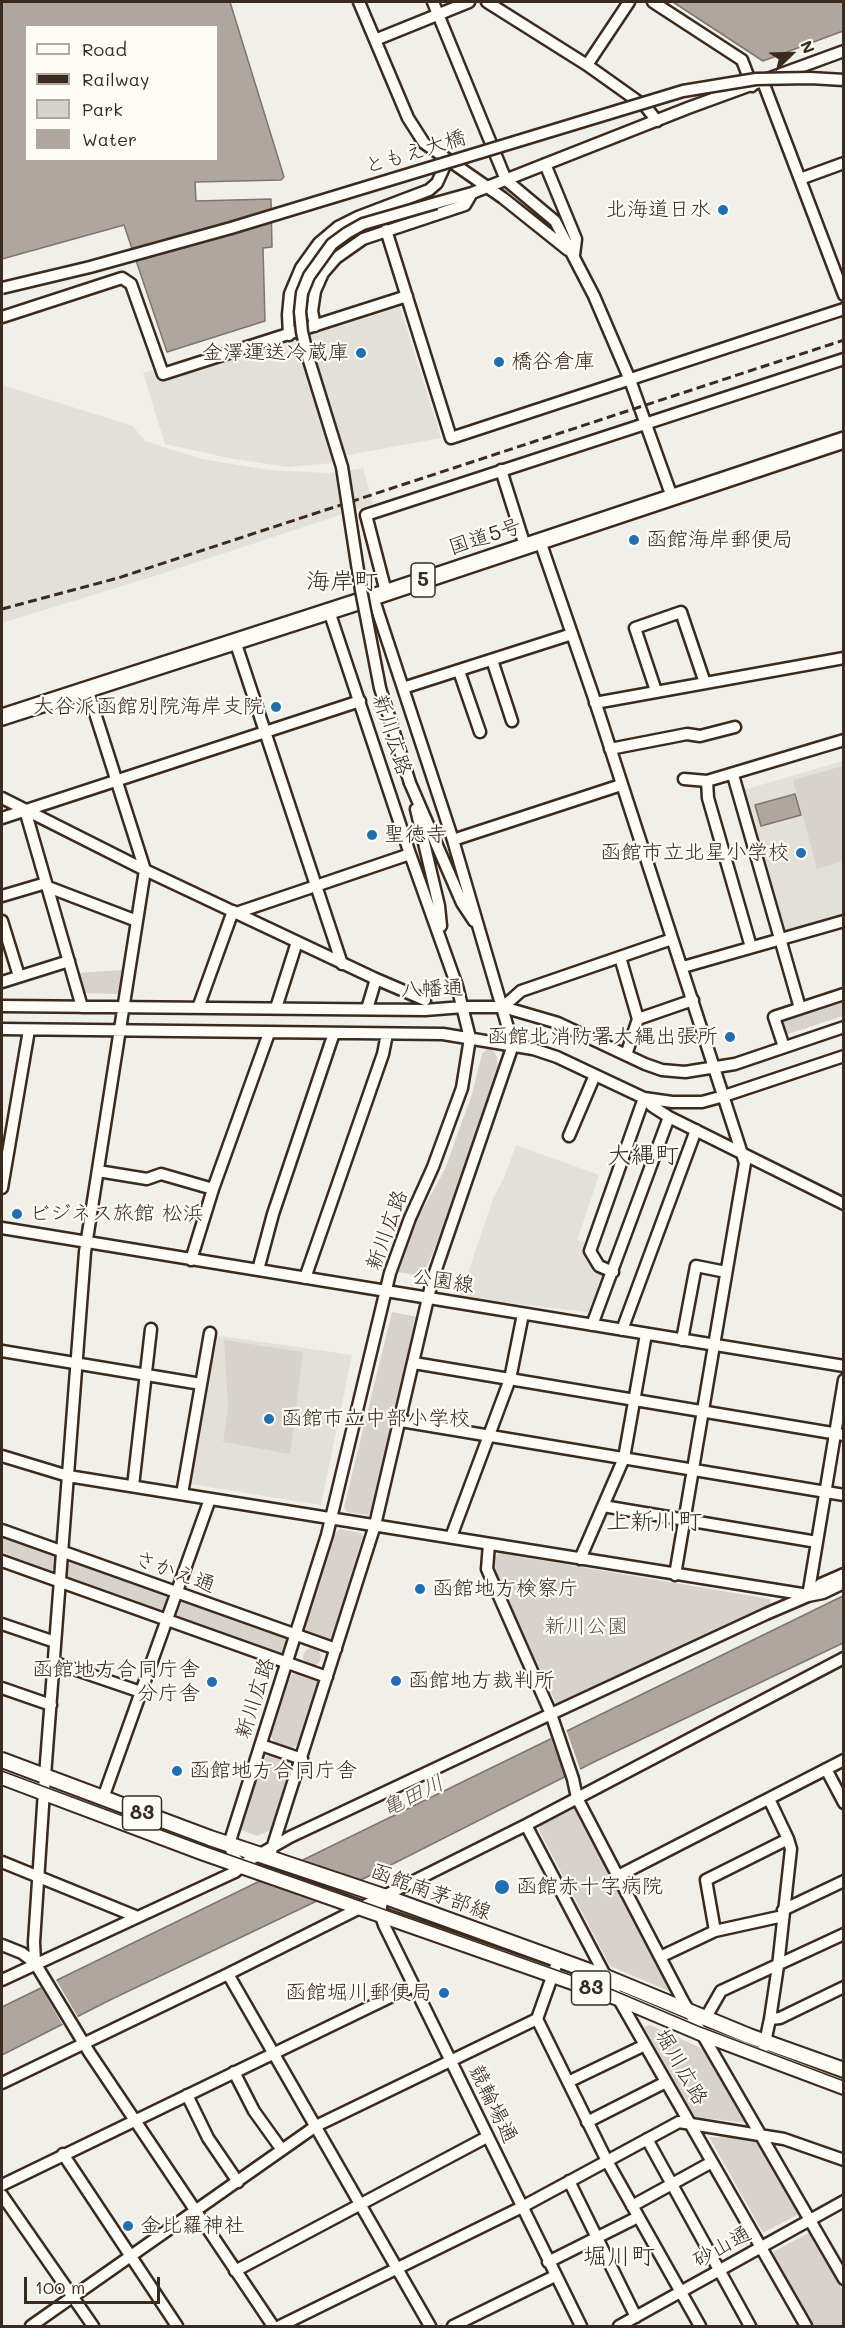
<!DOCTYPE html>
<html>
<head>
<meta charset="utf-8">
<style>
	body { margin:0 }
	#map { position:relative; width:845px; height:2328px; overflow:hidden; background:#f1efea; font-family:Mali,sans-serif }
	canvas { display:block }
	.frame { position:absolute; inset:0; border:3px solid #3b2a1e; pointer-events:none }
	.legend { position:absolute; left:24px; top:24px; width:195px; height:138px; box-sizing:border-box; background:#fdfcf7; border:2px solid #afa8a0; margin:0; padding:8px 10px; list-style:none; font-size:18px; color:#3b2a1e }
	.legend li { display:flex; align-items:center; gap:12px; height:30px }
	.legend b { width:30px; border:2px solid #afa8a0 }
	.north { position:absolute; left:761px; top:24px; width:60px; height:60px; -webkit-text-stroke:4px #fdfcf7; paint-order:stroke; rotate:67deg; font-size:16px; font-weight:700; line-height:24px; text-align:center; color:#3b2a1e }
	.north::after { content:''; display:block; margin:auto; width:21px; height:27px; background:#3b2a1e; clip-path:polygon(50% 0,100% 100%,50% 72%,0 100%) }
	.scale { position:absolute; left:24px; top:2277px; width:136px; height:27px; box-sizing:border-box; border:3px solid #3b2a1e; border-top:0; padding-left:8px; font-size:18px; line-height:21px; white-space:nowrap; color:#3b2a1e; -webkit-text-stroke:4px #fdfcf7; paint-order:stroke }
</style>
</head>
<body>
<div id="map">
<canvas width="845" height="2328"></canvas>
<div class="frame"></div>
<ul class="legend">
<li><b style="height:8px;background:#fdfcf7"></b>Road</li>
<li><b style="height:8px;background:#3b2a1e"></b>Railway</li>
<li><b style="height:16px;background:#d7d2cc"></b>Park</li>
<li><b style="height:16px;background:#aea69f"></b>Water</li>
</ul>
<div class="north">N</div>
<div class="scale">100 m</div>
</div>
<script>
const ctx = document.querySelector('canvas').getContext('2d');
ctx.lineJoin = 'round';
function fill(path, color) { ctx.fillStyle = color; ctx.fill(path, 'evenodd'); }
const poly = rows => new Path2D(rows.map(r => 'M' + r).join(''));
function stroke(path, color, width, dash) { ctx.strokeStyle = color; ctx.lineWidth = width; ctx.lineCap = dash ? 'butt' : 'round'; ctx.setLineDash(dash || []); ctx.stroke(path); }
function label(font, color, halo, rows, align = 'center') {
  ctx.font = font + ' Mali,"Klee One",sans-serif'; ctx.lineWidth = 4.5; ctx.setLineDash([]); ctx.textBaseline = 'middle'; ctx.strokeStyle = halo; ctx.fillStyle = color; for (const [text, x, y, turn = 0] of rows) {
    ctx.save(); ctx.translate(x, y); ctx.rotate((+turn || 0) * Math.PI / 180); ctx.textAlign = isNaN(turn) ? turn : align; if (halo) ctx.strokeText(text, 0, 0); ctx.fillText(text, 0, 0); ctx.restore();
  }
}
const built = poly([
	[400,307,441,438,332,458,332,463,287,467,229,458,165,444,143,373,292,324,297,339],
	[2,385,133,426,145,441,202,459,269,470,329,473,363,468,373,504,161,574,2,623],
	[843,761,843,914,782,932,740,791],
	[516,1145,599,1175,577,1240,589,1244,611,1273,594,1313,460,1297,494,1196,503,1180],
	[214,1335,352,1355,321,1505,190,1484]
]);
const green = poly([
	[843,766,843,861,817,869,793,780],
	[124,970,120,994,82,993,76,973],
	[843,998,843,1016,785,1035,781,1021,782,1019],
	[488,1048,494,1051,497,1057,498,1068,464,1176,423,1276,398,1272,419,1216,445,1169,472,1094,482,1054],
	[392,1312,418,1317,371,1512,367,1515,347,1512,344,1507],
	[224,1340,303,1352,290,1454,223,1442,228,1407],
	[340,1529,361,1533,363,1536,332,1637,327,1641,307,1634,305,1628,336,1532],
	[2,1535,53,1554,55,1558,54,1569,50,1572,44,1572,2,1556],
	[498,1553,770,1599,771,1605,557,1705,493,1571,492,1561],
	[72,1561,165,1595,167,1599,164,1609,160,1612,68,1580,66,1578,68,1564],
	[187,1601,285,1637,287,1641,283,1653,279,1655,178,1619,176,1615,182,1602],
	'303 1657a9 9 0 1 1 18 0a9 9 0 1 1-18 0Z',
	[296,1673,316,1680,319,1687,299,1744,292,1748,275,1743,271,1736,291,1675],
	[269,1755,289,1762,290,1766,271,1830,257,1836,241,1830,262,1759],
	[574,1805,673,1993,610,1966,539,1830,541,1823],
	[650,2025,705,2050,747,2123,695,2117,644,2027],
	[709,2137,757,2139,799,2214,763,2233],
	[810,2232,843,2291,843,2326,813,2326,771,2253]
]);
const water = poly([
	[2,2,230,2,284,177,281,180,195,182,196,201,271,199,272,247,263,248,265,321,167,352,124,225,2,259,2,2],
	[26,26,218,26,218,160,26,160,26,26],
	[673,2,843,2,843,31,763,61,673,2],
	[795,794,801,815,761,826,755,805,795,794],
	[843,1596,843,1643,596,1761,369,1876,112,1999,2,2055,2,2007,843,1596]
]);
const pier = poly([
	[566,1729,581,1772,566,1780,550,1736],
	[298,1858,363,1882,320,1903,255,1879],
	[55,1978,79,2019,64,2027,40,1986]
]);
const minor = poly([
	[359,2,408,118,424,143,503,198,568,250],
	[433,2,506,180,555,221,594,296,630,380,672,497],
	[487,2,587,65,646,107,657,121],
	[653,2,742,60,752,86],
	[375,40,469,2],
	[587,65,629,2],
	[763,82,844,295],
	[545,164,576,239,574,255],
	[800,179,844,163],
	[436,203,472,193,688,108,844,51],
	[386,230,451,438,844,309],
	[2,317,122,278,131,284,163,374,407,296],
	[315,326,312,311,315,291,323,273,336,258,363,239,465,205,472,193],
	[289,335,288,315,290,294,301,268,319,243,338,227,358,217,429,190,437,183,447,161],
	[501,470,525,546],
	[540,541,593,695,745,1163,675,1575],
	[386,592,366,515,844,359],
	[235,641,342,964],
	[492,660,512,721],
	[459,671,480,732],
	[403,688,572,634],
	[656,691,635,628,681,612,705,683],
	[595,703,844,658],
	[610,749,687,734,700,736,735,727],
	[733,775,800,1008],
	[684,779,707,781,844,740],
	[707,781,708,798,751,947],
	[410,783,462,903,474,921],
	[2,798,145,870,376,979,367,1009],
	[416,809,439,906,441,926],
	[25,810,82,1007],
	[2,818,360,701],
	[453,840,621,785],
	[48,887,137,921],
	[2,896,46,883],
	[236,913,410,854],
	[2,921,19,976],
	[620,957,638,1019,626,1055],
	[683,967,844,921],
	[376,979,425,1000],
	[2,982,69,961],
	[2,1006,425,1010,463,1007,503,1007,558,1023,645,1064,662,1070,685,1072,735,1064,844,1027],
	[503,1007,521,991,672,939],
	[198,1008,233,911],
	[276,1008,297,942],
	[638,1019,693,1000],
	[2,1029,443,1034,533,1049,557,1057,644,1098,672,1102,702,1102,724,1096,844,1056],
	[784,1047,774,1017,844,994],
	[569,1136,595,1075],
	[98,1171,147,1179,161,1174,213,1189],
	[2,1188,29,1030],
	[2,1228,844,1366],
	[191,1260,213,1189,269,1033],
	[258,1270,273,1214,334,1033],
	[613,1272,599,1266,590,1251,644,1098,652,1106,669,1117,844,1204],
	[305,1278,383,1054,387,1034],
	[592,1325,669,1117],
	[622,1330,696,1130],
	[682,1340,696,1266,726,1272],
	[2,1351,201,1384],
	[414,1363,844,1435],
	[401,1421,844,1495],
	[2,1456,68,1476,808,1595],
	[133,1486,151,1329],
	[182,1494,210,1333],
	[603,1506,817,1542],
	[2,1530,336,1649],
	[451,1537,510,1379,523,1314],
	[489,1544,487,1569,551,1714,573,1779,577,1798,683,2001,844,2279],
	[580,1559,624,1458,646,1334],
	[2,1561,327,1677],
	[808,1595,821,1584,844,1574],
	[808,1596,844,1380],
	[2,1624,55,1642],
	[53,1662,141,1692],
	[2,1688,51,1705],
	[261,1745,302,1759],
	[826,1769,844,1803],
	[103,1798,210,1499],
	[526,1825,606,1977,806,2326],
	[269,1858,375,1525,432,1281,513,1045,453,840,373,597],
	[2,1862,135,1916],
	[243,1866,234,1857,229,1844,327,1535,390,1273,410,1218,433,1167,462,1088,470,1038,457,986,410,854,329,611],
	[618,1876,844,1760],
	[383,1896,380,1913,384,1925,581,2326],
	[783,1910,844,1881],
	[715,1931,706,1880,788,1839],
	[2,1945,22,1953,35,1963,89,2052,273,2326],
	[660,1957,715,1931,783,1916],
	[35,1963,34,1942,45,1776,85,1252,145,870,87,688],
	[228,1974,430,2326],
	[2,1980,235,1872,248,1861,290,1837,551,1714,766,1614,808,1596,823,1593,844,1583],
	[537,2019,607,2161,700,2326],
	[705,2019,721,1991,844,1934],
	[770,2019,780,2018,844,1987],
	[764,2047,770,2019,778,1966,791,1849,788,1839,769,1799],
	[234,2072,254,2111,282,2150],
	[568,2082,645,2045],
	[2,2083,228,1974,526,1825,844,1658],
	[187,2095,208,2138,238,2182],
	[587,2122,666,2082],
	[647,2139,750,2326],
	[63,2154,177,2326],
	[569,2181,636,2317],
	[2,2185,413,1986],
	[2,2195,93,2326],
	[632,2206,712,2162],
	[548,2262,638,2217],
	[235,2271,487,2137],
	[31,2326,316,2126,537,2019,558,1960],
	[280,2326,522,2207,679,2122,784,2139,844,2160],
	[453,2326,555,2276],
	[619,2326,844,2201]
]);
const major = poly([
	[2,1760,210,1838,383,1896,606,1977,749,2036,844,2070],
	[2,1777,204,1853,618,1998,703,2034,844,2087]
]);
const highway = poly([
	[2,717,373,597,844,440]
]);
const tram = poly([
	[2,1771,207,1847,613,1990,698,2026,844,2081]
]);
const rail = poly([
	[2,609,118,578,844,340]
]);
const minorBridge = poly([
	[2,288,90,267,231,228,683,91,756,79,810,78,844,80],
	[410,783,380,688,361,590,342,467,308,357,302,332,300,312,302,293,309,276,332,244,347,233,363,224,436,203]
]);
const markers = [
	[723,210,6,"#1f6fb2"],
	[361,353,6,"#1f6fb2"],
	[499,362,6,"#1f6fb2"],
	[634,540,6,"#1f6fb2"],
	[276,707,6,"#1f6fb2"],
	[372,835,6,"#1f6fb2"],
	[801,853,6,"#1f6fb2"],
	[730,1037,6,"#1f6fb2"],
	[17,1214,6,"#1f6fb2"],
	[269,1419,6,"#1f6fb2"],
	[420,1589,6,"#1f6fb2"],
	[396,1681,6,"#1f6fb2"],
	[212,1682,6,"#1f6fb2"],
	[177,1771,6,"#1f6fb2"],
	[502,1887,8,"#1f6fb2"],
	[444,1993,6,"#1f6fb2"],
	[128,2226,6,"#1f6fb2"]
];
const shields = [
	[423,580,24],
	[142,1813,39],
	[591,1988,39]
];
const shieldNames = [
	["5",423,580],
	["83",142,1813],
	["83",591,1988]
];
const streetNames = [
	["ともえ大橋",415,152,-17],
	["国道5号",485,537,-18],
	["新川広路",392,735,72],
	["八幡通",432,989,-2],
	["新川広路",387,1230,-70],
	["公園線",443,1281,9],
	["さかえ通",175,1572,20],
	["新川広路",255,1698,-72],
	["函館南茅部線",431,1892,20],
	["堀川広路",681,2067,60],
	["競輪場通",493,2104,64],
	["砂山通",722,2247,-29]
];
const poiNames = [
	["北海道日水",711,210,"right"],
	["金澤運送冷蔵庫",349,353,"right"],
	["橋谷倉庫",511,362],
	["函館海岸郵便局",646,540],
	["大谷派函館別院海岸支院",264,707,"right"],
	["聖徳寺",384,835],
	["函館市立北星小学校",789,853,"right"],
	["函館北消防署大縄出張所",718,1037,"right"],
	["ビジネス旅館 松浜",29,1214],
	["函館市立中部小学校",281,1419],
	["函館地方検察庁",432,1589],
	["函館地方合同庁舎",200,1670,"right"],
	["分庁舎",200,1694,"right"],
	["函館地方裁判所",408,1681],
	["函館地方合同庁舎",189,1771],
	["函館赤十字病院",516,1887],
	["函館堀川郵便局",432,1993,"right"],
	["金比羅神社",140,2226]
];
const parkNames = [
	["新川公園",586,1627]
];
const waterNames = [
	["亀田川",413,1796,-26]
];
const quarterNames = [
	["海岸町",342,582],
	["大縄町",643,1156],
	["上新川町",654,1522],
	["堀川町",619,2257]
];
fill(built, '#e3e0da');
fill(green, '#d7d2cc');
fill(water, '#aea69f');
stroke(water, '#80746b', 1.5);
fill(pier, '#f1efea');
stroke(minor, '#3b2a1e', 15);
stroke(major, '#3b2a1e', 18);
stroke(highway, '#3b2a1e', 20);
stroke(minor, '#fdfcf7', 10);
stroke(major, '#fdfcf7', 14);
stroke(highway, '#fdfcf7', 15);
stroke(tram, '#3b2a1e', 1.5);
stroke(rail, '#3b2a1e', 3, [9, 4.5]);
stroke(minorBridge, '#3b2a1e', 15, []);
stroke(minorBridge, '#fdfcf7', 10);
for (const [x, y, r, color] of markers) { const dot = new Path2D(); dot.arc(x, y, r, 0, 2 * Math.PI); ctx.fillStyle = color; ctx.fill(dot); stroke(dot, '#fdfcf7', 2); }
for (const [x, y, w] of shields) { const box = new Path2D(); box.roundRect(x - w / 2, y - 17, w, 34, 4.5); ctx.fillStyle = '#fdfcf7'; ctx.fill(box); stroke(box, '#3b2a1e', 1.5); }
label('bold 20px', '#3b2a1e', null, shieldNames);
label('21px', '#3b2a1e', '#fdfcf7', streetNames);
label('21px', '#3b2a1e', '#fdfcf7', poiNames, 'left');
label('21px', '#62544a', '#fdfcf7', parkNames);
label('italic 22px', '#63554b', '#fdfcf7', waterNames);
label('24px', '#3b2a1e', '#fdfcf7', quarterNames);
</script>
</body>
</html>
